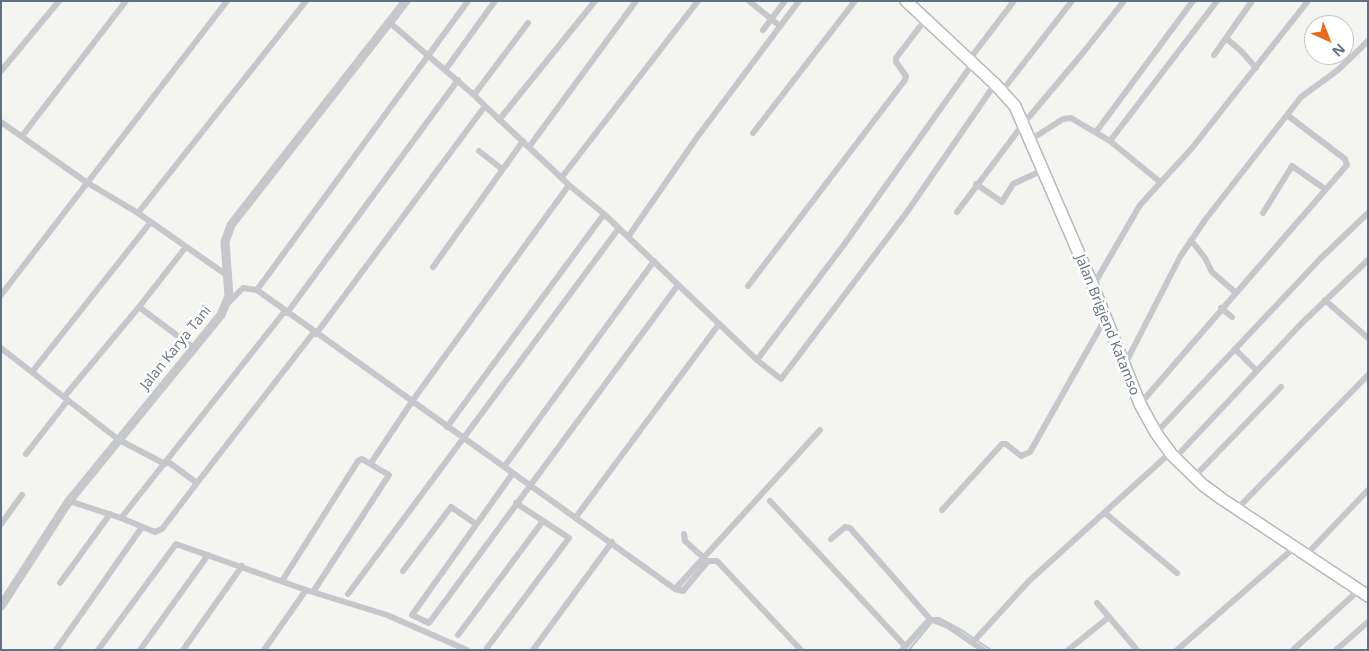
<!DOCTYPE html>
<html>
<head>
<meta charset="utf-8">
<style>
	body { margin:0 }
	#map { position:relative; width:1369px; height:651px; overflow:hidden; background:#f4f5f1; font-family:"Open Sans",sans-serif }
	canvas { display:block }
	.frame { position:absolute; inset:0; border:2px solid #637083; pointer-events:none }
	.north { position:absolute; left:1304px; top:15px; width:50px; height:50px; box-sizing:border-box; background:#fff; border:1px solid #c1c6cd; border-radius:50%; rotate:136deg; font-size:14px; font-weight:700; line-height:20px; text-align:center; color:#637083 }
	.north::after { content:''; display:block; margin:auto; width:18px; height:22px; background:#e86c1d; clip-path:polygon(50% 0,100% 100%,50% 72%,0 100%) }
</style>
</head>
<body>
<div id="map">
<canvas width="1369" height="651"></canvas>
<div class="frame"></div>
<div class="north">N</div>
</div>
<script>
const ctx = document.querySelector('canvas').getContext('2d');
ctx.lineJoin = 'round';
const poly = rows => new Path2D(rows.map(r => 'M' + r).join(''));
function stroke(path, color, width, dash) { ctx.strokeStyle = color; ctx.lineWidth = width; ctx.lineCap = dash ? 'butt' : 'round'; ctx.setLineDash(dash || []); ctx.stroke(path); }
function label(font, color, halo, rows, align = 'center') {
  ctx.font = font + ' "Open Sans",sans-serif'; ctx.lineWidth = 5; ctx.setLineDash([]); ctx.textBaseline = 'middle'; ctx.strokeStyle = halo; ctx.fillStyle = color; for (const [text, x, y, turn = 0] of rows) {
    ctx.save(); ctx.translate(x, y); ctx.rotate((+turn || 0) * Math.PI / 180); ctx.textAlign = isNaN(turn) ? turn : align; if (halo) ctx.strokeText(text, 0, 0); ctx.fillText(text, 0, 0); ctx.restore();
  }
}
const stream = poly([
	[935,618,939,618,963,631,991,650],
	[909,650,932,622]
]);
const minor = poly([
	[749,1,780,26],
	[389,22,474,95,528,23],
	[763,30,785,1],
	[1226,38,1241,51,1256,68],
	[1214,55,1252,1],
	[969,60,1014,1],
	[446,69,495,1],
	[1,71,59,1],
	[1002,91,1072,1],
	[485,106,569,185,604,214,757,360,781,379,907,212,995,84],
	[499,120,595,1],
	[1,122,86,182,138,213,228,276],
	[1096,132,1193,1],
	[753,133,855,1],
	[22,136,126,1],
	[1030,140,1063,119,1071,118,1110,141],
	[529,147,636,1],
	[479,151,502,169],
	[562,177,698,1],
	[1160,182,1110,141,1217,1],
	[976,184,1002,202,1013,184,1043,170],
	[957,212,1024,123,1082,54,1124,1],
	[138,213,306,1],
	[1263,213,1292,166,1325,189],
	[628,237,698,136,799,1],
	[1191,240,1205,258,1212,272,1235,292],
	[433,267,523,141],
	[748,286,905,80,906,76,896,62,896,58,925,20],
	[1093,286,1140,205,1192,148,1308,1],
	[257,290,675,589,820,430],
	[1,295,227,1],
	[1325,300,1368,338],
	[228,303,243,288,257,290,468,1],
	[139,307,185,248],
	[1221,308,1232,317],
	[287,313,458,80],
	[316,334,485,106,474,95],
	[1,348,119,440,165,464],
	[1235,349,1257,371],
	[757,360,843,246,973,63],
	[1124,366,1180,257,1205,220,1301,97,1338,70,1368,41],
	[32,372,150,223],
	[64,397,139,307,194,348],
	[1140,404,1347,165,1345,159,1287,115],
	[447,427,604,214],
	[1156,433,1320,259,1368,213],
	[26,454,68,400],
	[1175,458,1301,324,1368,260],
	[371,463,413,400,569,185],
	[504,467,654,261],
	[513,473,412,615,429,623,678,285],
	[1194,477,1281,387],
	[197,483,314,332],
	[69,501,121,518,285,311],
	[770,501,905,646],
	[1237,509,1368,375],
	[942,510,1002,444,1006,444,1021,456,1030,452,1105,319],
	[1105,513,1177,573],
	[576,517,719,324],
	[121,518,155,532,162,529,197,483,167,461],
	[1,524,22,495],
	[684,534,685,541,704,558],
	[831,539,845,527,850,528,930,619],
	[1306,555,1368,490],
	[403,571,451,507,476,524],
	[282,581,358,461,362,459,389,475,313,592],
	[60,583,110,514],
	[675,589,683,591,708,561,717,561,801,650],
	[348,594,619,228],
	[1097,603,1109,617],
	[458,635,543,521],
	[973,642,1029,581,1170,453],
	[487,648,569,538,516,503],
	[56,650,142,527],
	[98,650,176,544,306,590,387,615,467,650],
	[140,650,208,555],
	[183,650,242,566],
	[264,650,306,590],
	[533,650,612,542],
	[902,650,930,619,948,626,983,650],
	[1068,650,1109,617,1137,650],
	[1177,650,1295,547],
	[1293,650,1359,590],
	[1336,650,1368,622]
]);
const tertiary = poly([
	[1,606,69,501,221,315,229,296,225,242,231,225,406,1]
]);
const trunk = poly([
	[906,1,995,84,1015,106,1093,286,1140,404,1156,433,1172,455,1203,485,1222,499,1368,596]
]);
const streetNames = [
	["Jalan Brigjend Katamso",1107,325,68],
	["Jalan Karya Tani",176,348,-51]
];
stroke(stream, '#bdc6cd', 2);
stroke(trunk, '#b5b7bb', 14);
stroke(minor, '#c5c7cb', 6);
stroke(tertiary, '#c5c7cb', 9);
stroke(trunk, '#fff', 11);
label('14px', '#637083', '#fff', streetNames);
</script>
</body>
</html>
